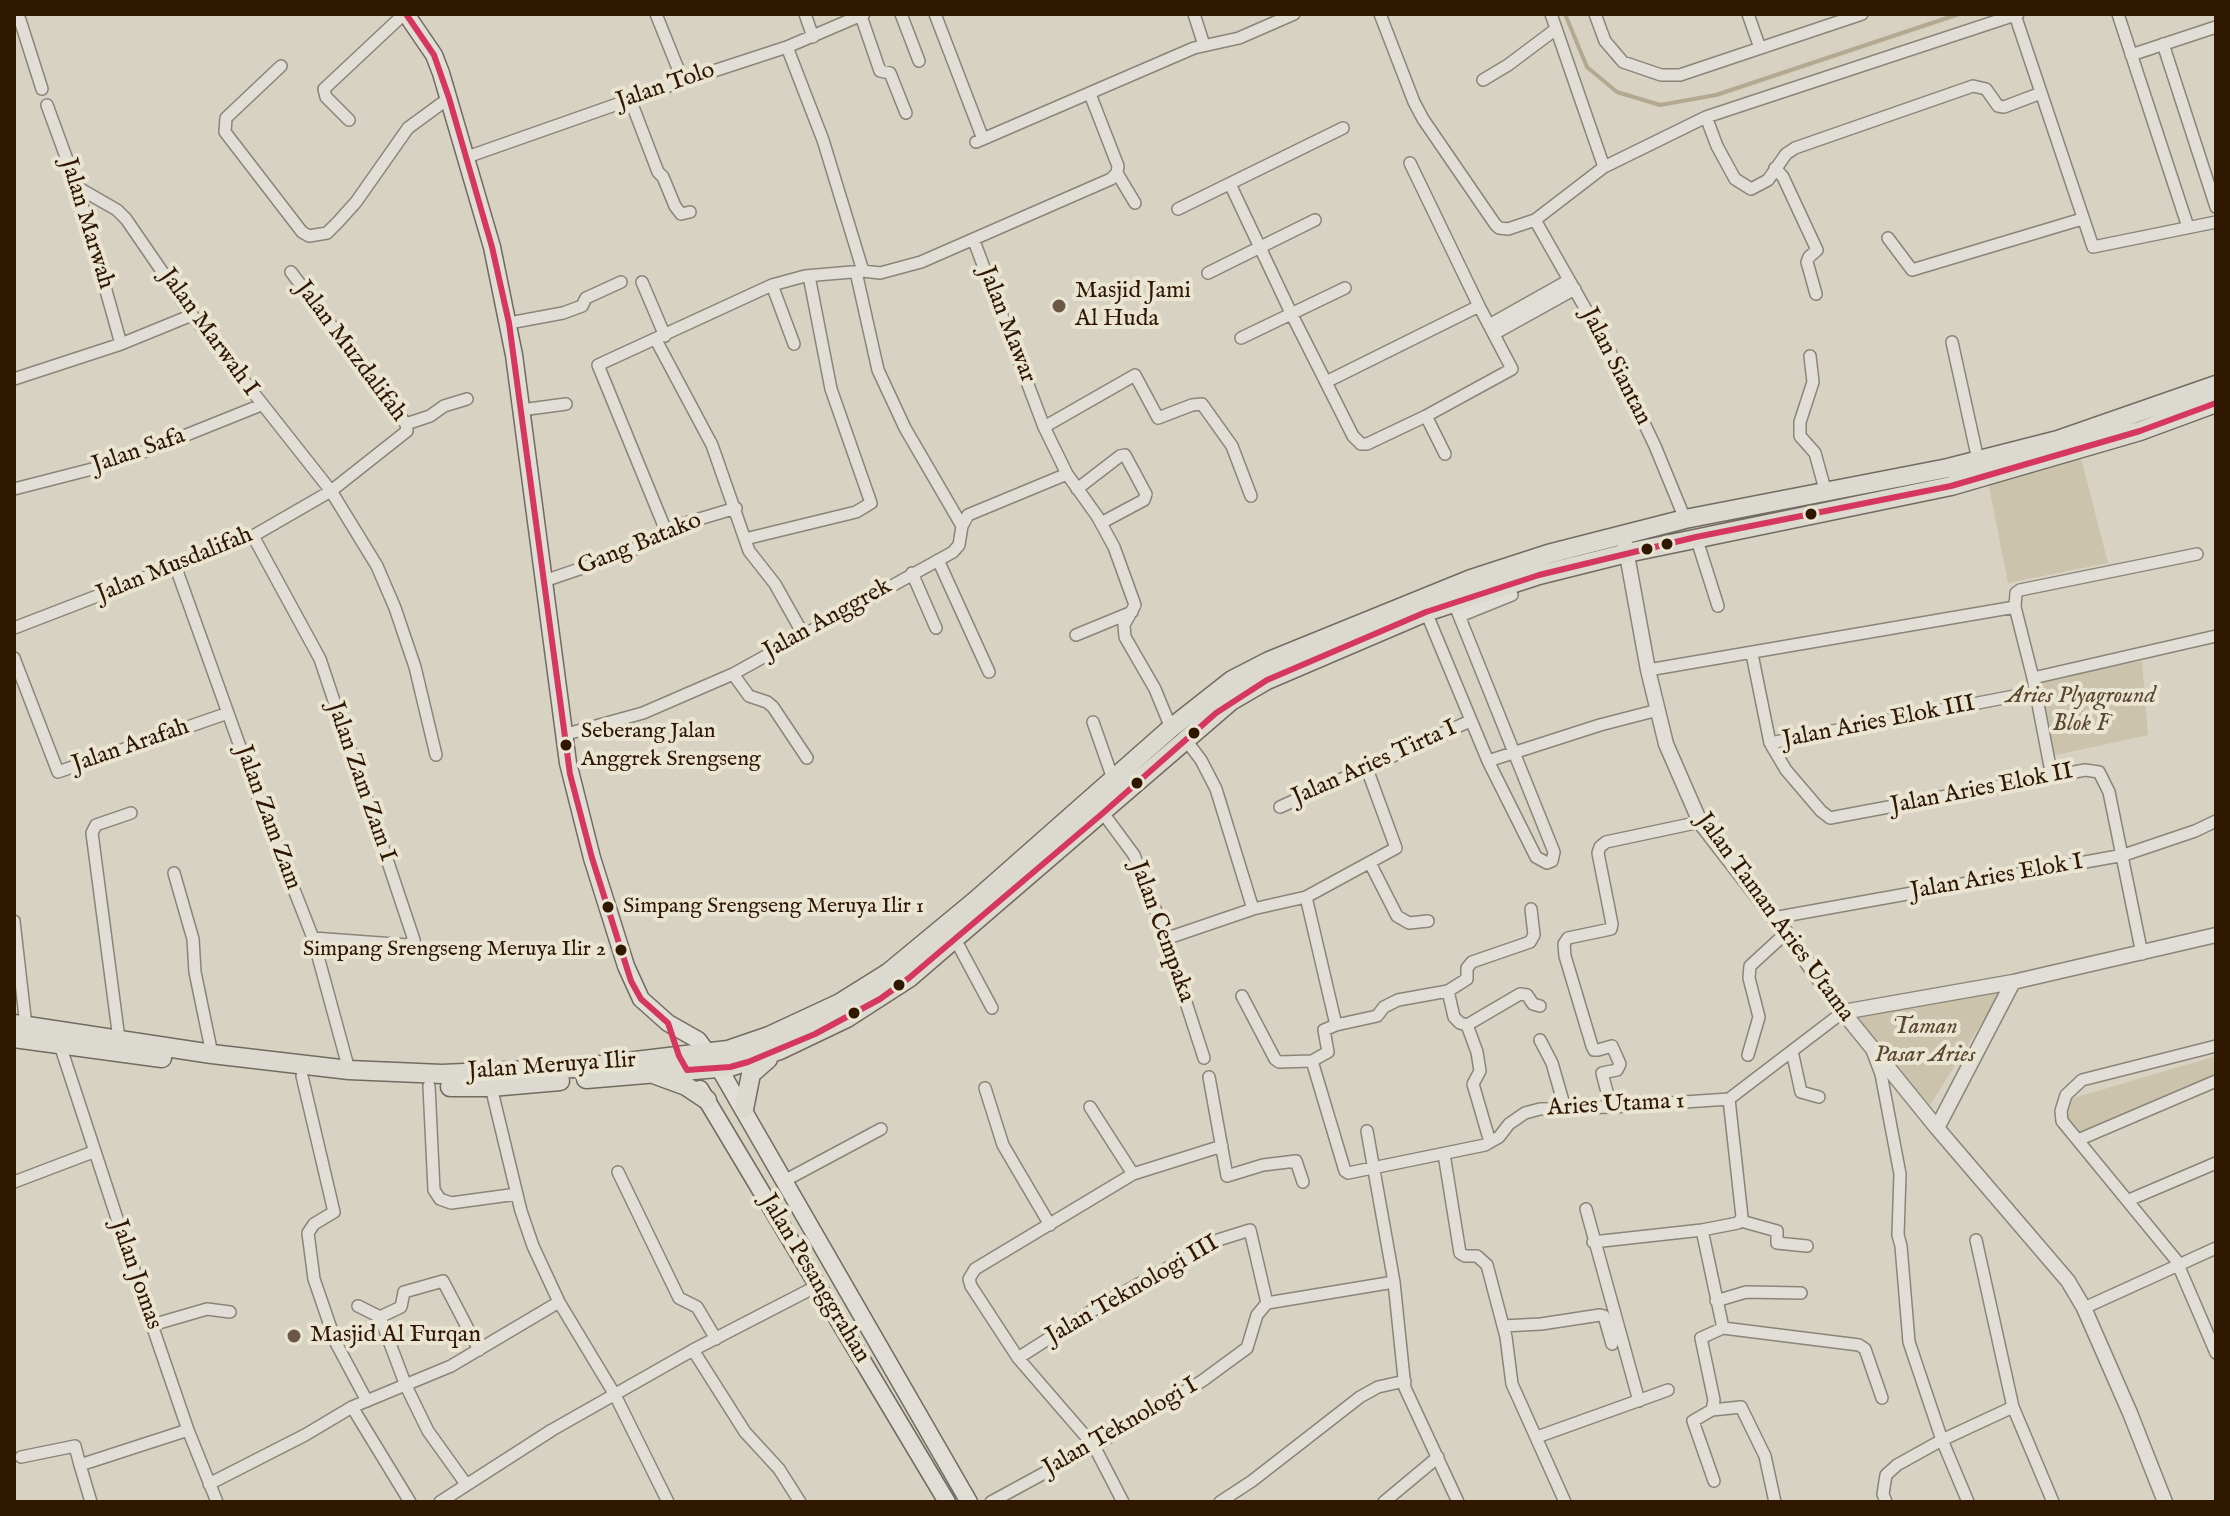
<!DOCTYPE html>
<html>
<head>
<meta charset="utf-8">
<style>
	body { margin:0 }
	#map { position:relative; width:2230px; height:1516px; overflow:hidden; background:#d7d2c2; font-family:"IM FELL English",serif }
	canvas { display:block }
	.frame { position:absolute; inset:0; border:16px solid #2f1700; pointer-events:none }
</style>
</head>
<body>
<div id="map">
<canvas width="2230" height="1516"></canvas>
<div class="frame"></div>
</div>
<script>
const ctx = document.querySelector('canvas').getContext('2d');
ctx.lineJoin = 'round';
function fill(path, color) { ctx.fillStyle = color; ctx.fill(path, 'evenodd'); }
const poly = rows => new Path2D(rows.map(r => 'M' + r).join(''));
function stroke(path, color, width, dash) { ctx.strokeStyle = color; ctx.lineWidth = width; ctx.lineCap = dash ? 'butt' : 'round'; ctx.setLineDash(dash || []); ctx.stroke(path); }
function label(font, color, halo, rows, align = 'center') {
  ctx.font = font + ' "IM FELL English",serif'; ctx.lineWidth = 8; ctx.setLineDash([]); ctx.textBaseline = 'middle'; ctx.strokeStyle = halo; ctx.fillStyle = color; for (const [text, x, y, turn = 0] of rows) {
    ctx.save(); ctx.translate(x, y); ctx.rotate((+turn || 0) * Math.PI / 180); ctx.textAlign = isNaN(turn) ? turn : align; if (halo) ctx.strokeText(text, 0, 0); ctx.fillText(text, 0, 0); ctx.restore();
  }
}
const green = poly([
	[2080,454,2108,563,2008,583,1987,477],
	[2142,661,2148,735,2047,757,2033,681],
	[2002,991,1930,1105,1854,1016],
	[2216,1056,2216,1076,2077,1136,2058,1115,2067,1100]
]);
const stream = poly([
	[1565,14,1587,67,1617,92,1660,105,1716,95,1959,14]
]);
const minor = poly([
	[656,14,683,81],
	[805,14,813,37],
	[901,14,919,61],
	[935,14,983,139],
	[1194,14,1204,45],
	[1380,14,1414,102,1423,119,1495,224,1499,228,1508,229,1535,220,1604,167,1706,117,2018,14],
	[1551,14,1604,167],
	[1595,14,1605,41,1623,62,1661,75,1680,75,1862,14],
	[1748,14,1760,48],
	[2118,14,2188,227],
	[2015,15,2093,247,2216,222],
	[861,16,880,71,890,73,906,113],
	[14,19,20,20,42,89],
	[2163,44,2216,207],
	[787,47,823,140,863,271],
	[2131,55,2216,27],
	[281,66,226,118,225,132,302,232,309,236,327,233,338,222,356,202,408,128,449,98],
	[1483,80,1508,65,1556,29],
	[630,99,658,172,663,177,675,206,681,214,690,212],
	[47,105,77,187,121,344],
	[1706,117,1717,146,1735,179,1751,189,1768,180,1786,154,1795,148,1973,86,1986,89,1998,106,2004,107,2041,93],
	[349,120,326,97,324,89,404,14],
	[976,142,1194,48,1239,38,1294,14],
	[467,157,683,81,787,47,864,14],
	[1775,168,1783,177,1817,250,1809,257,1807,262,1816,294],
	[1117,173,1135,203],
	[1230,184,1291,313,1353,436,1361,444,1367,444,1426,416,1512,369,1479,306,1410,163],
	[77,187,117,210,126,219,192,315,331,491,377,566,395,608,415,667,436,755],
	[1178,209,1343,128],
	[1535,220,1610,352,1655,446,1685,519],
	[1888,238,1912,270,2082,219],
	[974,241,1044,427,1067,474,1097,516,1114,547,1135,605,1124,625,1125,637,1155,689,1171,728],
	[856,272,878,370,905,428,962,526],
	[1208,273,1315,220],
	[642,282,665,336],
	[772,285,794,344],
	[509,323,563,313,582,306,586,298,621,282],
	[1489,325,1569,280],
	[1494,334,1575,289],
	[1241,338,1345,288],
	[656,340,712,445,749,551,775,584,803,634],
	[1952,342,1978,460],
	[1810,356,1813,382,1800,422,1800,436,1815,453,1826,493],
	[14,379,121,344,192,315],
	[1326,382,1479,306],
	[521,410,566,404],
	[1426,416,1445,454],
	[406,424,430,416,444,406,467,399],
	[1044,427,1135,375,1158,418,1192,405,1202,404,1232,446,1251,496],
	[14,489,100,467,149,450,261,405],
	[1077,489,1120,456,1125,455,1146,494,1144,500,1101,523],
	[666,531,598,365,772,285,805,276,863,271,880,273,921,262,1111,179,1117,173,1118,166,1090,94],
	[253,536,320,659,414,940,408,945,313,938],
	[1696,537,1718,606],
	[745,539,856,512,871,503,831,389,809,276],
	[938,560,989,672],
	[176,568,262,808,313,938,349,1070],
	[912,573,936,628],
	[544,581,629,552,679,525,736,508],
	[1426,612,1488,761,1536,857,1547,863,1552,861,1554,852,1454,603],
	[1460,616,1512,595],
	[14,628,253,536,331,491,407,431,406,424,291,272],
	[1076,635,1132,612],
	[1752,654,1770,743,1786,770,1821,811,1830,818,2085,770,2099,772,2109,792,2142,954],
	[14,658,58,772,228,713],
	[1648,670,2015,607],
	[733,674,749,696,767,702,773,707,807,758],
	[2033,678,2216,636],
	[1093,722,1113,779],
	[563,735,643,713,733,674,953,552,959,545,962,526,968,515,1067,474],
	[1185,739,1201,760,1216,789,1253,909],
	[1770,743,2035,692],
	[1488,761,1600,725,1658,710],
	[2052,777,2033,678,2015,607,2016,593,2020,590,2197,554],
	[1280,807,1470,721],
	[1103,813,1134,855,1159,919,1204,1058],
	[1370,863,1397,916,1409,923,1428,921],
	[174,873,193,939,195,972,212,1054],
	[1306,897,1396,848,1367,769],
	[1773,918,2124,855,2195,831,2216,821],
	[14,921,26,1026],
	[955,939,992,1008],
	[1165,939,1253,909,1306,897,1336,1025,1324,1030,1328,1052,1312,1061,1345,1171,1348,1173,1485,1145,1499,1137,1509,1124,1525,1113,1540,1109,1611,1107,1729,1099,1843,1012],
	[1242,996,1275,1059,1279,1062,1312,1061],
	[1336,1025,1377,1016,1384,1007,1398,1000,1448,991],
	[1467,1025,1520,994,1527,995,1533,1004,1540,1006],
	[119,1039,92,833,96,825,131,813],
	[1540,1040,1552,1063,1565,1108],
	[60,1045,152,1325,188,1430,217,1502],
	[2216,1046,2082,1080,2066,1095,2061,1111,2062,1121,2176,1260,2216,1353],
	[1792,1051,1801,1092,1819,1097],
	[1873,1053,1881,1074,1900,1174,1898,1235,1901,1246,1909,1342,1942,1440,1968,1502],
	[1748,1055,1759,1017,1749,978,1750,966,1786,933],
	[302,1076,334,1212,314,1224,308,1233,314,1279,336,1343,367,1401],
	[1209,1077,1227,1176,1263,1165,1296,1161,1303,1182],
	[429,1086,434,1190,440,1199,451,1203,517,1194],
	[491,1087,521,1211,533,1246,559,1302,615,1395,668,1502],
	[985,1088,1003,1145,1050,1225],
	[1090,1107,1133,1174,975,1269,969,1279,971,1286,1018,1358,1094,1446,1123,1502],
	[1611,1107,1602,1073,1617,1070,1620,1064,1612,1046,1598,1050,1594,1050,1592,1046,1565,956,1564,944,1568,938,1611,929,1612,924,1598,853,1600,847,1606,842,1700,822],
	[1367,1131,1394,1282,1405,1388,1458,1502],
	[2078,1140,2216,1081],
	[1490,1142,1473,1084,1480,1071,1477,1052,1467,1025,1460,1023,1454,1017,1448,991,1467,979,1467,968,1472,962,1530,942,1534,935,1531,909],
	[1444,1154,1460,1253,1465,1256,1477,1256,1487,1265,1506,1337,1512,1384,1565,1502],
	[618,1172,679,1298,697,1307,716,1339],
	[1133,1174,1222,1146],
	[784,1181,881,1129],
	[14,1182,93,1152],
	[2129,1200,2216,1163],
	[1586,1209,1639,1401],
	[1741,1221,1777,1231,1777,1243,1807,1246],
	[1976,1240,2013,1407,2053,1502],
	[1593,1242,1702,1230],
	[1716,1301,1746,1292,1801,1293],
	[358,1306,380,1317,406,1386,428,1431,466,1484],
	[2084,1308,2216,1248],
	[380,1317,401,1307,404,1292,443,1281,479,1350],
	[152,1325,207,1309,230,1312],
	[1503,1326,1541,1324,1600,1315,1604,1316,1612,1344],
	[1723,1328,1702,1230,1738,1223,1742,1217,1729,1099],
	[693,1350,745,1432,779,1469,800,1502],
	[1018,1358,1106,1302,1218,1240,1250,1230,1267,1303],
	[352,1407,410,1502],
	[1712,1410,1693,1421,1714,1481],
	[1537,1437,1668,1390],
	[21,1457,75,1446,80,1465,188,1430],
	[80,1465,91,1502],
	[209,1484,305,1435,352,1407,451,1366,559,1302],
	[440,1502,552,1430,693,1350,817,1286],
	[991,1502,1094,1446,1202,1381,1247,1348,1257,1315,1267,1303,1394,1282],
	[1220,1502,1252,1481,1360,1397,1378,1387,1405,1381],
	[1384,1502,1438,1457],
	[1775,1502,1765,1456,1741,1407,1712,1410,1714,1400,1701,1338,1723,1328,1859,1345,1865,1349,1882,1398],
	[1886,1502,1883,1494,1886,1475,1897,1465,1942,1440,2013,1407]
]);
const tertiary = poly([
	[1625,544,1648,670,1666,744,1700,822,1786,933,1843,1012,1937,1128,2068,1281,2084,1308,2130,1413,2165,1502],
	[1843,1012,2013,982,2216,935],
	[1937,1128,2013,982]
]);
const secondary = poly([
	[406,14,434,55,441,73,492,247,514,355,568,763,592,858,626,966,641,999,668,1023,698,1040,719,1068,969,1502],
	[700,1089,947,1502]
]);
const primary = poly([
	[14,1024,212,1054,349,1070,442,1074,576,1068,728,1050,769,1036,840,1003,888,973,975,901,1171,728,1232,680,1269,661,1471,579,1548,554,1685,519,1948,468,2058,440,2216,385],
	[14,1038,162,1058],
	[656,1075,686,1086,707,1100],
	[586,1079,730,1067,780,1050,847,1018,909,978,1231,701,1267,680,1426,612,1539,575,1627,553,1951,486,2140,431,2216,403],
	[450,1087,491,1087,560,1081],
	[744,1109,751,1074,768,1059]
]);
const bus1 = poly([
	[406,14,434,55,449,98,492,247,509,323,570,774,592,858,631,981,641,999,668,1023,679,1056,687,1070,730,1067,748,1062,815,1034,880,999,909,978,1103,813,1216,713,1267,680,1426,612,1539,575,1696,537,1951,486,2140,431,2216,403]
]);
const markers = [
	[1059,306,8,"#6a5844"],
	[1811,514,7,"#2f1700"],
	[1667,544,7,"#2f1700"],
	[1647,549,7,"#2f1700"],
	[1194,733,7,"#2f1700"],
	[566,745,7,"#2f1700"],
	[1137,783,7,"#2f1700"],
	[608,907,7,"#2f1700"],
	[621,950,7,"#2f1700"],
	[899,985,7,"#2f1700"],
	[854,1013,7,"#2f1700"],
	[294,1336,8,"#6a5844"]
];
const busNames = [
	["Seberang Jalan",581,732],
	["Anggrek Srengseng",581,760],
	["Simpang Srengseng Meruya Ilir 1",623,907],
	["Simpang Srengseng Meruya Ilir 2",606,950,"right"]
];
const streetNames = [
	["Jalan Tolo",666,87,-19],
	["Jalan Marwah",86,224,73],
	["Jalan Mawar",1006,325,69],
	["Jalan Marwah I",208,333,54],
	["Jalan Muzdalifah",350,352,53],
	["Jalan Siantan",1615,367,63],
	["Jalan Safa",139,452,-19],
	["Gang Batako",640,545,-22],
	["Jalan Musdalifah",175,566,-22],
	["Jalan Anggrek",828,620,-29],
	["Jalan Aries Elok III",1879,723,-11],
	["Jalan Arafah",131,747,-19],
	["Jalan Aries Tirta I",1375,764,-24],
	["Jalan Zam Zam I",360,782,71],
	["Jalan Aries Elok II",1982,790,-11],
	["Jalan Zam Zam",267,818,70],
	["Jalan Aries Elok I",1997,878,-10],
	["Jalan Taman Aries Utama",1774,918,54],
	["Jalan Cempaka",1161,932,70],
	["Jalan Meruya Ilir",552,1067,-4],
	["Aries Utama 1",1616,1106,-3],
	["Jalan Jomas",135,1275,71],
	["Jalan Pesanggrahan",814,1279,59],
	["Jalan Teknologi III",1133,1291,-30],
	["Jalan Teknologi I",1121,1428,-30]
];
const poiNames = [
	["Masjid Jami",1075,292],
	["Al Huda",1075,320],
	["Masjid Al Furqan",310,1336]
];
const parkNames = [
	["Aries Plyaground",2081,697],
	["Blok F",2081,725],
	["Taman",1925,1028],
	["Pasar Aries",1925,1056]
];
fill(green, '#cbc3ac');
stroke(stream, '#b3a890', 4);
stroke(minor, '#8b8479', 14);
stroke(tertiary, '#8b8479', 17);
stroke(secondary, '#726b60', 19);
stroke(primary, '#726b60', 21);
stroke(minor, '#e0ded6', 11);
stroke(tertiary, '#e0ded6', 14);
stroke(secondary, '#e0ded6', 16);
stroke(primary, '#dbd9d0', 18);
stroke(bus1, '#d6375f', 6);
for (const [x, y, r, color] of markers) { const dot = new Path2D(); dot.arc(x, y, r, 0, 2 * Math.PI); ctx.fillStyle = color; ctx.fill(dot); stroke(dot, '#eae5d2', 3); }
label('22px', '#2f1700', '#eae5d2', busNames, 'left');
label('24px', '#2f1700', '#eae5d2', streetNames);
label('24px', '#2f1700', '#eae5d2', poiNames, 'left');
label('italic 24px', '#5b472e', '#eae5d2', parkNames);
</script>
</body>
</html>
